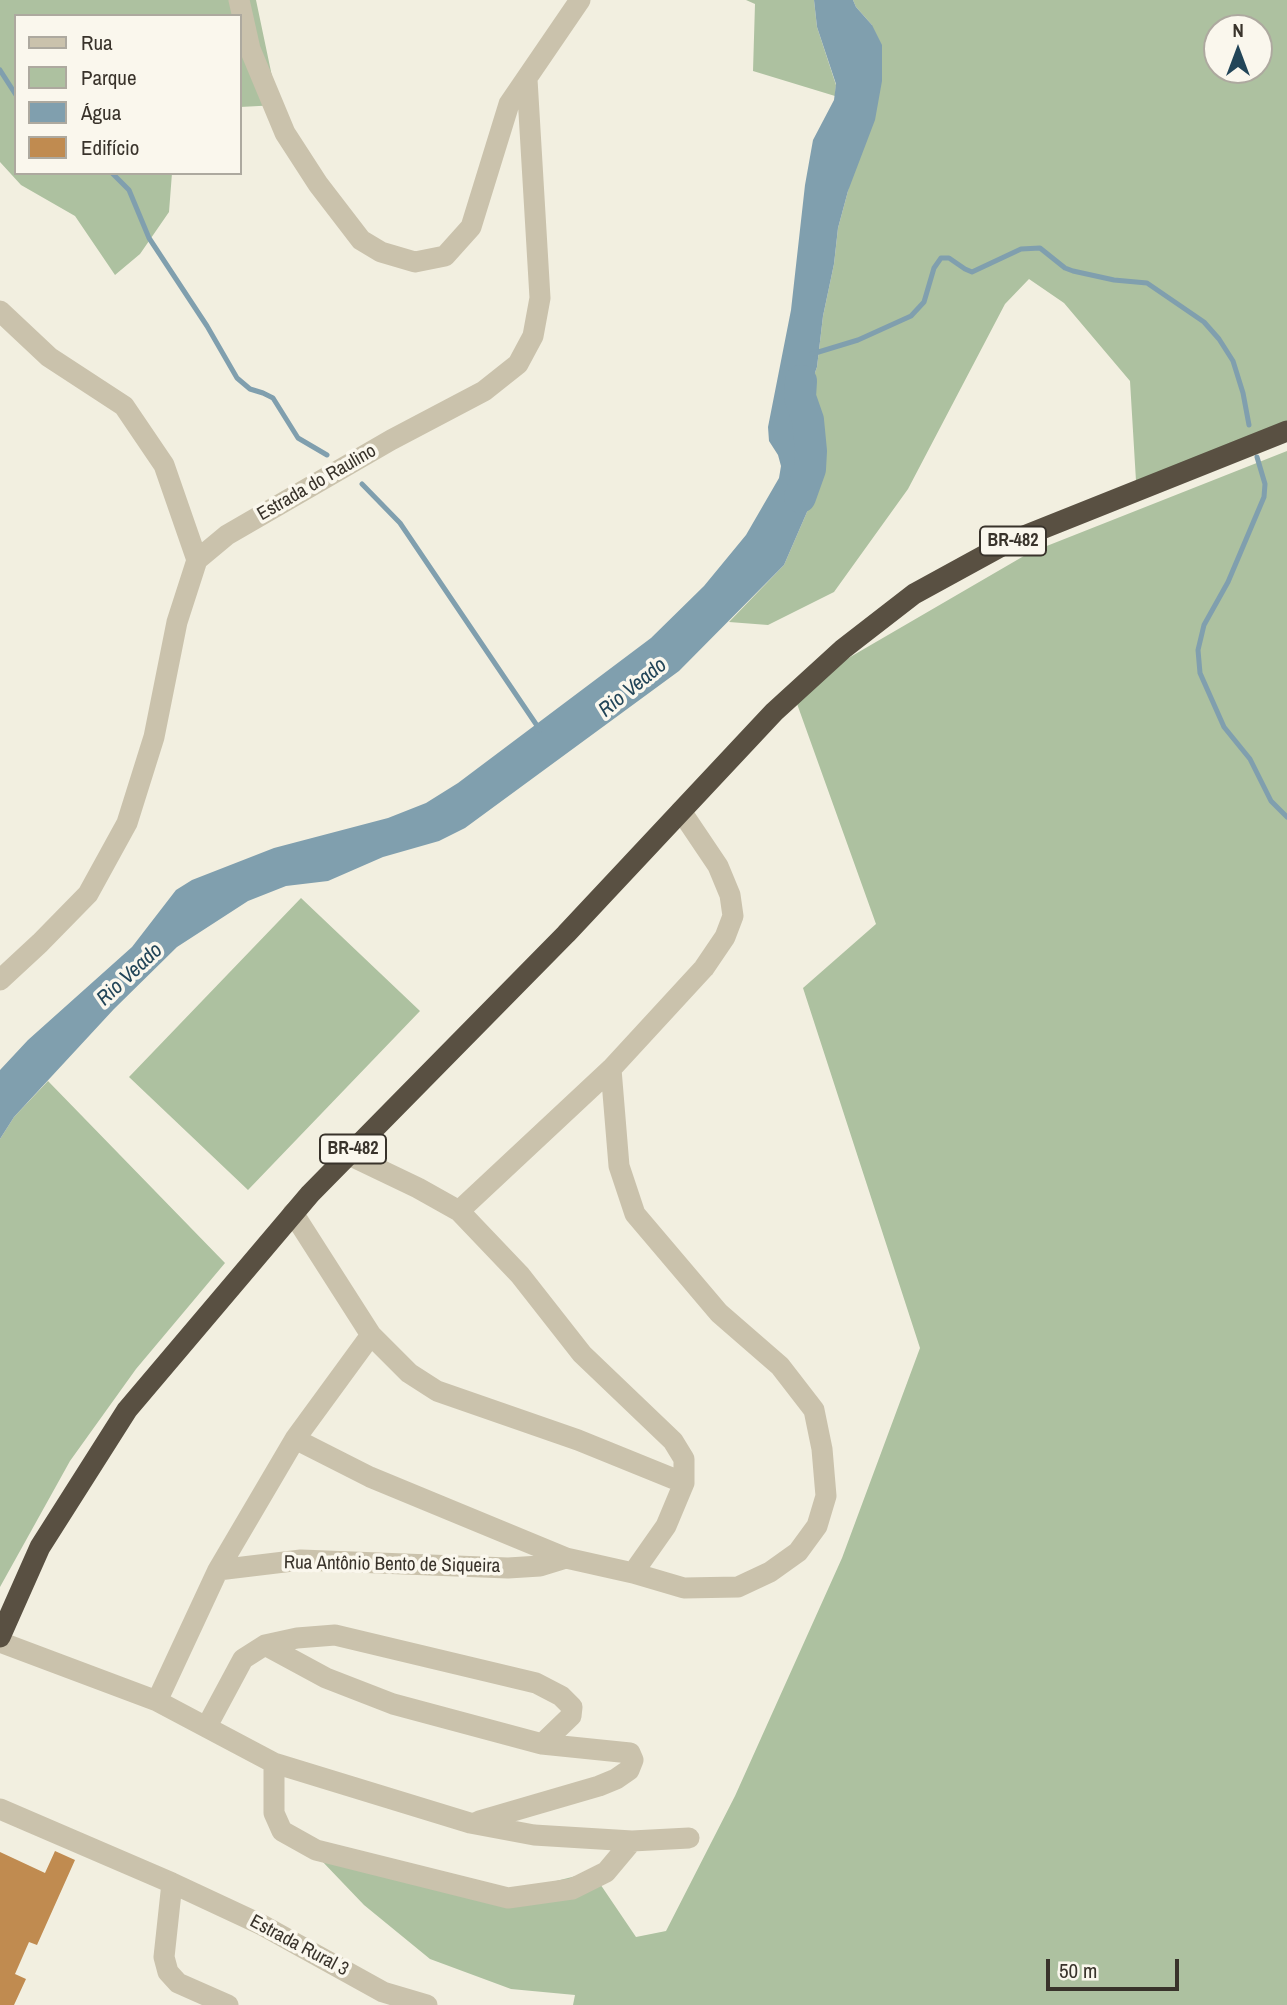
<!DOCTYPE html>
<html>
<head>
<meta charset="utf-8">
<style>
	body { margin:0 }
	#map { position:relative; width:1287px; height:2005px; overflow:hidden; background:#f2efe0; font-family:"Archivo Narrow",sans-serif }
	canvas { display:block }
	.legend { position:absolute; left:14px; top:14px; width:228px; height:161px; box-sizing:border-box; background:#faf7ed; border:2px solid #ada99f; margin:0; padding:9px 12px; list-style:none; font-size:21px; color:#39332b }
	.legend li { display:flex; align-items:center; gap:14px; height:35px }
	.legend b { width:35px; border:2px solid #ada99f }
	.north { position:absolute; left:1203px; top:14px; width:70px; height:70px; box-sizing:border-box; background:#faf7ed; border:2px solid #ada99f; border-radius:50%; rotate:0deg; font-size:19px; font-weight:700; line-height:28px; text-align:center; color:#39332b }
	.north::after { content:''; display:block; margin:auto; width:24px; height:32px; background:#224558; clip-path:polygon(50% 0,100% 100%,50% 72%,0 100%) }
	.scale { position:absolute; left:1046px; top:1959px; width:133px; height:32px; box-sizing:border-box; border:4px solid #39332b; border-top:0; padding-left:9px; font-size:21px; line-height:24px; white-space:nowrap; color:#39332b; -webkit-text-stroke:5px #faf7ed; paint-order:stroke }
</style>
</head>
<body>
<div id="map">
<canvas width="1287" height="2005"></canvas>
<ul class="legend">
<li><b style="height:9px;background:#cac2ac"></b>Rua</li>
<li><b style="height:19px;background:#adc1a0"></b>Parque</li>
<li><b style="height:19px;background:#809fae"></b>Água</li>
<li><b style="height:19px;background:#c08b50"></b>Edifício</li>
</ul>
<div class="north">N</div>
<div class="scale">50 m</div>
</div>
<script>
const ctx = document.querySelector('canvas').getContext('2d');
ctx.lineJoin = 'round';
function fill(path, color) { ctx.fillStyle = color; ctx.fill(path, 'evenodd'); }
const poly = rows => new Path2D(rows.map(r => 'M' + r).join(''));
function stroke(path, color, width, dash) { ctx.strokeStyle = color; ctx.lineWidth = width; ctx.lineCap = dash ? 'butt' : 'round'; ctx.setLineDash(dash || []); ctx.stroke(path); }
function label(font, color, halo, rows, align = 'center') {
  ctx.font = font + ' "Archivo Narrow",sans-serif'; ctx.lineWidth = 7; ctx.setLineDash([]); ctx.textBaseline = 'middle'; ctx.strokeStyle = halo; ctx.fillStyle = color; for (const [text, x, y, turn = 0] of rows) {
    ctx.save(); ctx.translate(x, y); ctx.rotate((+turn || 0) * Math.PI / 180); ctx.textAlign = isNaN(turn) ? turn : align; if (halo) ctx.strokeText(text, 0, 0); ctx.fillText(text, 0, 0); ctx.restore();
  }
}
const green = poly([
	[0,0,256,0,278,105,240,107,240,16,16,16,16,173,172,173,169,212,140,254,115,275,75,216,21,185,0,162],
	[746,0,814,0,817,27,836,85,835,96,753,71,755,4],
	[853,0,1287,0,1287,423,1136,481,1130,381,1064,303,1029,279,1005,304,908,489,834,592,768,625,729,622,784,565,807,512,814,483,809,440,807,395,817,367,823,316,834,264,838,228,848,191,872,25,856,7],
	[1217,28,1259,28,1259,70,1217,70],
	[1287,451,1287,2005,573,2005,575,1995,511,1989,430,1959,364,1905,320,1859,478,1892,536,1886,592,1872,636,1937,666,1931,735,1796,842,1558,920,1348,803,988,876,924,796,701,845,660,1029,553],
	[301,898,420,1011,248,1190,129,1077],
	[48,1081,225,1263,136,1369,70,1461,0,1587,0,1139,14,1117]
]);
const water = poly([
	[814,0,853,0,856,7,872,25,882,45,882,81,875,120,848,191,838,228,834,264,823,316,817,367,807,395,809,440,814,483,807,512,784,565,679,671,465,828,439,841,383,857,328,881,286,886,248,901,177,947,114,1009,14,1117,0,1139,0,1070,28,1040,132,947,176,890,192,880,274,848,388,818,426,803,458,783,651,638,704,586,746,535,779,478,781,466,778,455,769,441,768,427,791,310,805,185,813,140,834,100,836,84,817,27]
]);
const stream = poly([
	[0,70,16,95],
	[112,173,129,190,149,238,207,326,237,378,250,389,263,393,273,398,298,438,327,455],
	[812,354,858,340,911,316,924,302,934,268,941,258,949,258,965,269,972,272,1021,249,1040,248,1065,268,1073,271,1114,280,1147,283,1204,322,1219,339,1233,361,1243,393,1249,425],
	[1257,457,1265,484,1264,497,1228,582,1204,625,1198,650,1200,673,1224,727,1250,759,1271,801,1287,817],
	[362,484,400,523,540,730]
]);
const river = poly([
	[800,497,810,469,811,451,808,420,800,397,801,381]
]);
const building = poly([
	[55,1851,75,1860,37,1945,29,1942,15,1974,26,1979,14,2005,0,2005,0,1852,45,1873]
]);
const minor = poly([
	[239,0,250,49,285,133,318,184,361,240,381,252,415,262,445,256,471,227,509,104,580,0],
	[0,311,49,357,124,406,164,465,197,560],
	[0,980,40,943,88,894,127,823,154,737,177,622,197,560,227,535,391,440,484,391,518,364,533,336,540,298,527,79],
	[347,1154,418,1188,459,1211,520,1275,582,1354,673,1441,684,1459,684,1483,666,1526,633,1573],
	[459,1211,611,1069,704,968,725,937,733,916,730,895,718,866,681,811],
	[293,1213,371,1335,409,1373,437,1391,578,1440,684,1483],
	[295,1439,370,1477,566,1558,633,1573,684,1588,738,1587,770,1572,798,1552,817,1526,826,1496,822,1449,814,1410,780,1366,719,1313,635,1214,619,1166,611,1069],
	[218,1570,301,1560,508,1568,540,1566,566,1558],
	[0,1642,157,1701,274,1763,470,1823,534,1835,632,1841,689,1838],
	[265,1645,326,1678,393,1704,542,1744,630,1753,633,1760,629,1770,616,1779,599,1786,479,1821],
	[157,1701,218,1570,295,1439,371,1335],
	[207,1726,243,1659,265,1645,297,1638,335,1635,536,1683,561,1696,572,1707,571,1716,542,1744],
	[274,1763,274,1813,282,1831,316,1850,508,1898,572,1889,606,1872,632,1841],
	[0,1809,172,1883,262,1925,383,1992,427,2005],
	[172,1883,164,1957,168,1972,178,1983,228,2005]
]);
const highway = poly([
	[0,1637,40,1547,127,1410,310,1194,566,934,774,712,843,649,914,594,1009,542,1287,431]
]);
const shields = [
	[1013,541,66],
	[353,1149,66]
];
const shieldNames = [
	["BR-482",1013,541],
	["BR-482",353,1149]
];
const streetNames = [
	["Estrada do Raulino",317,483,-30],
	["Rua Antônio Bento de Siqueira",392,1565,1],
	["Estrada Rural 3",299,1946,28]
];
const waterNames = [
	["Rio Veado",633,688,-39],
	["Rio Veado",130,975,-43]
];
fill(green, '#adc1a0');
fill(water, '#809fae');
stroke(stream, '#809fae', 5);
stroke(river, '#809fae', 32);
fill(building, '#c08b50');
stroke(minor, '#cac2ac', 21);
stroke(highway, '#595042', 21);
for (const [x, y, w] of shields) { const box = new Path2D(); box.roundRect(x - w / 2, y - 14.5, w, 29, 5); ctx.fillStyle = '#faf7ed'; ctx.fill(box); stroke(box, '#39332b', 2); }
label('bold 18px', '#39332b', null, shieldNames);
label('19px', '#39332b', '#faf7ed', streetNames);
label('italic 21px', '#224558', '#faf7ed', waterNames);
</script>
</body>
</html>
